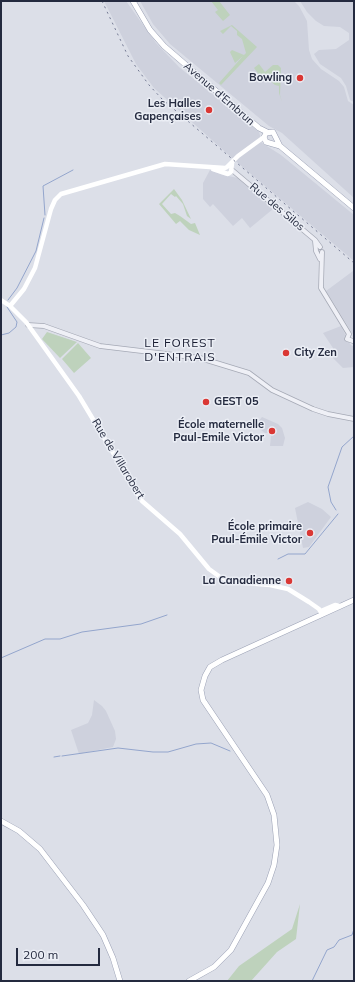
<!DOCTYPE html>
<html>
<head>
<meta charset="utf-8">
<style>
	body { margin:0 }
	#map { position:relative; width:355px; height:982px; overflow:hidden; background:#dcdfe8; font-family:Mulish,sans-serif }
	canvas { display:block }
	.frame { position:absolute; inset:0; border:2px solid #242a3f; pointer-events:none }
	.scale { position:absolute; left:16px; top:948px; width:84px; height:18px; box-sizing:border-box; border:2px solid #242a3f; border-top:0; padding-left:5px; font-size:12px; line-height:14px; white-space:nowrap; color:#242a3f; -webkit-text-stroke:3px #ebeef5; paint-order:stroke }
</style>
</head>
<body>
<div id="map">
<canvas width="355" height="982"></canvas>
<div class="frame"></div>
<div class="scale">200 m</div>
</div>
<script>
const ctx = document.querySelector('canvas').getContext('2d');
ctx.lineJoin = 'round';
function fill(path, color) { ctx.fillStyle = color; ctx.fill(path, 'evenodd'); }
const poly = rows => new Path2D(rows.map(r => 'M' + r).join(''));
function stroke(path, color, width, dash) { ctx.strokeStyle = color; ctx.lineWidth = width; ctx.lineCap = dash ? 'butt' : 'round'; ctx.setLineDash(dash || []); ctx.stroke(path); }
function label(font, color, halo, rows, align = 'center') {
  ctx.font = font + ' Mulish,sans-serif'; ctx.lineWidth = 3; ctx.setLineDash([]); ctx.textBaseline = 'middle'; ctx.strokeStyle = halo; ctx.fillStyle = color; for (const [text, x, y, turn = 0] of rows) {
    ctx.save(); ctx.translate(x, y); ctx.rotate((+turn || 0) * Math.PI / 180); ctx.textAlign = isNaN(turn) ? turn : align; if (halo) ctx.strokeText(text, 0, 0); ctx.fillText(text, 0, 0); ctx.restore();
  }
}
const built = poly([
	[104,1,126,1,156,43,179,67,259,132,262,143,281,155,354,215,354,261,232,158,154,88,136,64],
	[140,1,294,1,299,6,307,21,309,50,312,59,321,69,339,81,344,87,348,101,354,105,354,198,282,133,269,126,170,44,153,24],
	[300,1,354,1,354,102,350,100,346,86,341,78,320,64,314,54,319,50,336,49,349,40,349,33,340,27,324,26,316,21,307,12],
	[210,170,223,175,238,178,273,209,250,228,242,218,233,226,213,204,210,207,203,199,203,183],
	[353,271,354,272,354,336,326,291],
	[341,326,350,344,354,347,354,367,343,368,333,358,335,351,323,333],
	[262,417,278,424,282,428,285,438,283,446,270,446,271,436,269,433,265,433,257,427,257,423],
	[308,502,322,509,331,517,309,547,303,548,295,508],
	[94,700,102,706,106,711,115,731,116,739,113,747,79,754,71,730,88,723,92,715]
]);
const green = poly([
	[211,1,219,1,230,15,223,21,215,12,218,10],
	[232,25,257,47,221,85,219,83,243,56,235,63,230,52,232,50,244,55,246,53,242,39,237,35,237,31,231,26,223,34,220,31],
	[259,64,265,72,273,65,278,65,281,68,280,95,282,102,279,93,279,86,275,85,265,76,260,76,254,68],
	[174,189,182,200,191,219,187,216,183,204,176,196,175,197,171,194,162,204,171,214,175,213,180,216,191,224,195,223,200,235,189,230,180,221,176,224,159,204],
	[47,332,77,342,60,358,42,339],
	[78,343,91,358,74,373,62,359],
	[300,904,296,939,277,952,251,981,227,981,239,966,292,929]
]);
const stream = poly([
	[45,215,43,186,73,170],
	[8,300,17,288,36,251,44,218],
	[1,335,9,333,16,327,17,322,7,307],
	[336,510,331,502,328,487,342,447,354,436],
	[278,559,288,554,305,554,338,514],
	[1,658,45,639,60,639,82,632,141,624,167,615],
	[62,756,118,748,153,752,168,752,196,744,211,743,230,751],
	[54,757,60,756],
	[312,981,327,950,334,947,339,940,352,935,354,929]
]);
const tertiary = poly([
	[232,170,315,240,320,247],
	[315,241,316,251,320,259],
	[322,252,321,288,349,334],
	[28,325,44,326,100,346,200,358,249,373,272,390,313,409,328,414,354,419],
	[349,334,347,339,353,341]
]);
const secondary = poly([
	[227,167,238,156,264,137],
	[213,169,228,174,231,172,232,163],
	[1,300,10,306,26,322,79,396,142,501,180,534,209,569,220,577,234,582,270,585,288,589,309,602,319,609,322,614],
	[10,306,24,289,35,268,51,209,55,200,61,194,165,164,225,168],
	[321,611,335,605,340,606]
]);
const primary = poly([
	[133,1,150,30,164,46,259,128,267,132],
	[280,146,266,142,264,137,266,133,273,132,280,146,354,208],
	[1,821,19,831,40,849,83,905,103,935,113,958,120,981],
	[189,981,214,967,231,950,268,883,274,865,277,845,274,815,267,795,203,700,201,690,205,676,210,667,222,660,354,600]
]);
const rail = poly([
	[102,1,128,56,149,85,162,99,354,263]
]);
const markers = [
	[300,78,4,"#da3734"],
	[209,110,4,"#da3734"],
	[286,353,4,"#da3734"],
	[206,402,4,"#da3734"],
	[272,431,4,"#da3734"],
	[310,533,4,"#da3734"],
	[289,581,4,"#da3734"]
];
const poiNames = [
	["Bowling",292,78],
	["Les Halles",201,104],
	["Gapençaises",201,117],
	["City Zen",294,353,"left"],
	["GEST 05",214,402,"left"],
	["École maternelle",264,425],
	["Paul-Emile Victor",264,438],
	["École primaire",302,527],
	["Paul-Émile Victor",302,540],
	["La Canadienne",281,581]
];
const streetNames = [
	["Avenue d'Embrun",219,94,41],
	["Rue des Silos",277,207,40],
	["Rue de Villarobert",118,459,59]
];
const neighbourhoodNames = [
	["LE FOREST",180,343],
	["D'ENTRAIS",180,357]
];
fill(built, '#ced1dd');
fill(green, '#bed2bc');
stroke(stream, '#93a5cc', 1);
stroke(tertiary, '#a5a9b5', 5.5);
stroke(primary, '#9aa0b4', 6);
stroke(tertiary, '#eff0f6', 4);
stroke(secondary, '#fff', 4.5);
stroke(primary, '#fff', 5);
stroke(rail, '#747a93', 1, [2, 4]);
for (const [x, y, r, color] of markers) { const dot = new Path2D(); dot.arc(x, y, r, 0, 2 * Math.PI); ctx.fillStyle = color; ctx.fill(dot); stroke(dot, '#ebeef5', 1.5); }
label('bold 11px', '#242a3f', '#ebeef5', poiNames, 'right');
label('11px', '#242a3f', '#ebeef5', streetNames);
ctx.letterSpacing = '1px';
label('12px', '#171b30', '#ebeef5', neighbourhoodNames);
ctx.letterSpacing = '0px';
</script>
</body>
</html>
